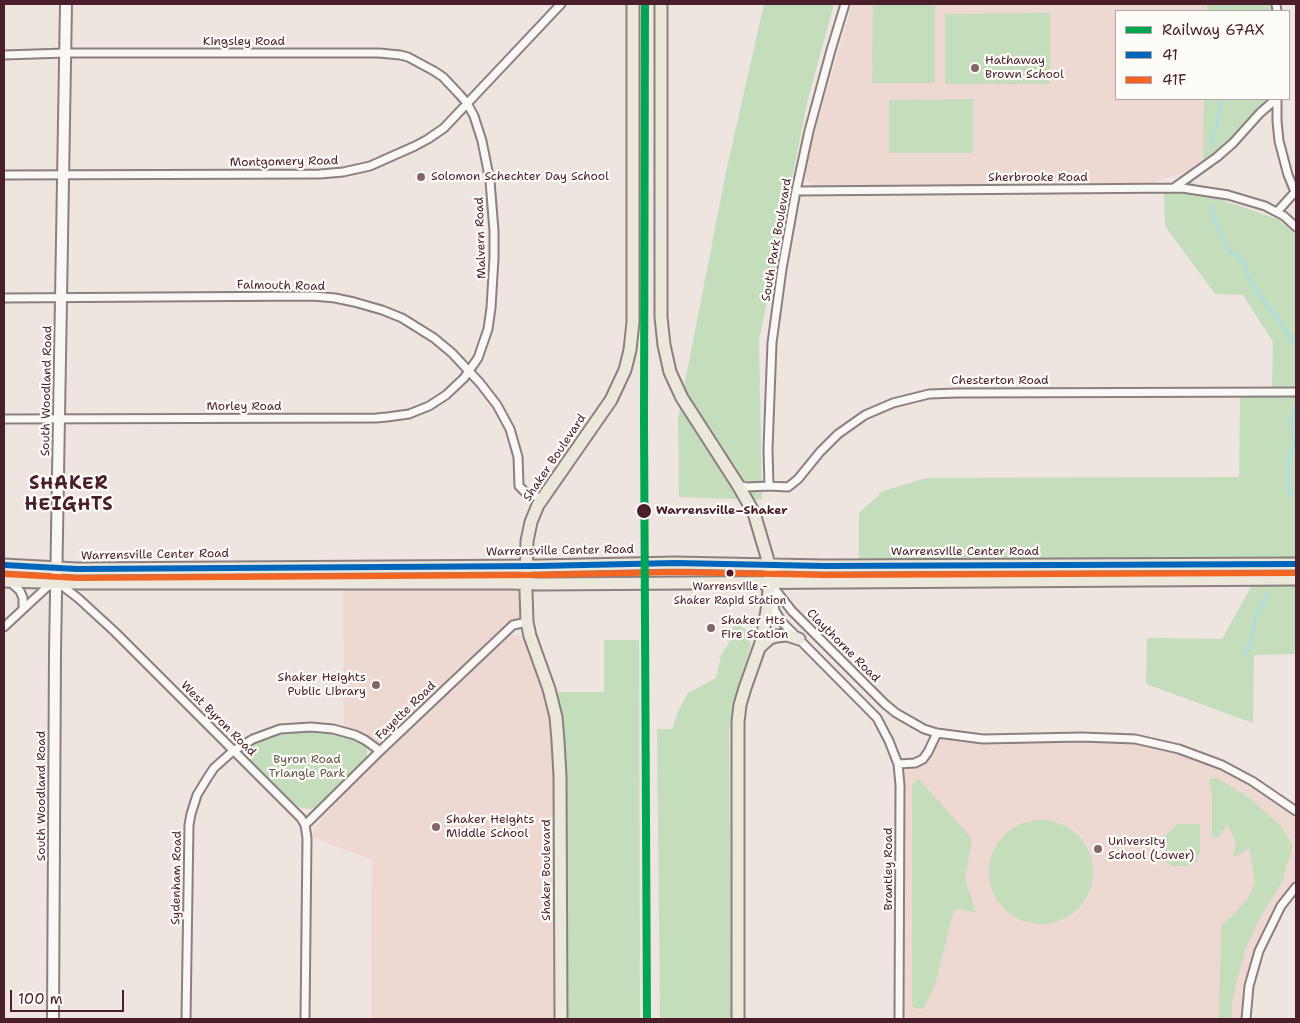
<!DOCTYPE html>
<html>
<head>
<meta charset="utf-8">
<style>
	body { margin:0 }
	#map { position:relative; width:1300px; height:1023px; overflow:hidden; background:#eee4e0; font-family:"Shantell Sans",sans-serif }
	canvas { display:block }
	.frame { position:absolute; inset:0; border:5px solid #4a1f2b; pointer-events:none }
	.legend { position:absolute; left:1115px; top:10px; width:175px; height:90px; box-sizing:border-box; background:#fdfcf7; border:1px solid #b5a4a5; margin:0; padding:6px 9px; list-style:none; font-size:15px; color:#4a1f2b }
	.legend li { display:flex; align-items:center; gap:10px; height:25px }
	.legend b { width:25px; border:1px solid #b5a4a5 }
	.scale { position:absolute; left:10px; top:990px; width:114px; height:22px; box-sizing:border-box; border:2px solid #4a1f2b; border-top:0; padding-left:6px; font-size:15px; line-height:18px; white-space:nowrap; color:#4a1f2b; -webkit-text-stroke:4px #fdfcf7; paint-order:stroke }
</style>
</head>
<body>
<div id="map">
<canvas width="1300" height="1023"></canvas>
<div class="frame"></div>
<ul class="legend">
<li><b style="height:6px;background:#00a651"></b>Railway 67AX</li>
<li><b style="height:6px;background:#0065bd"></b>41</li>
<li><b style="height:6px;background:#f26522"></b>41F</li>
</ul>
<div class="scale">100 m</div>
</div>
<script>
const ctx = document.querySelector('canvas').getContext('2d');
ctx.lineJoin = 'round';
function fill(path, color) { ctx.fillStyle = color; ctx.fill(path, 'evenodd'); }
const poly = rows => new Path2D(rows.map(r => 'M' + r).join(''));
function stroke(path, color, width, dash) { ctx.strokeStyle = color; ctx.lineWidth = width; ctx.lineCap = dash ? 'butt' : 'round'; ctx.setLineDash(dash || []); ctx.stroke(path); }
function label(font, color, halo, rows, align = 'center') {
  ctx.font = font + ' "Shantell Sans",sans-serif'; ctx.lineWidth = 4.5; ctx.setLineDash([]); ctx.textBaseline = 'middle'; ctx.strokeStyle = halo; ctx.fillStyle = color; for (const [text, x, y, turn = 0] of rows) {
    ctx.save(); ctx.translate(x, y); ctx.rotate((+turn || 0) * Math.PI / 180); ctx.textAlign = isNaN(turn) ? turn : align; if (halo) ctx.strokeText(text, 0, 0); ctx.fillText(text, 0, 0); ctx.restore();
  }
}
const built = poly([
	[852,4,1271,4,1272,11,1116,11,1116,99,1258,99,1231,140,1207,159,1186,172,1155,182,1127,185,816,187,807,181,805,177,805,172,809,152],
	[343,583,526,583,526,616,380,751,344,731],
	[512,635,522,636,525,639,542,678,555,731,557,1019,371,1019,372,860,312,837,314,830,317,824,334,804,503,640],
	[937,733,947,735,1135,739,1222,765,1296,811,1296,887,1281,906,1259,951,1246,1019,899,1019,898,764,920,762]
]);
const green = poly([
	[764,4,834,4,808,99,759,341,762,500,679,497,678,418,726,172],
	[873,4,935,4,935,83,872,83],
	[1206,4,1276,4,1277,11,1208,11],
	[1050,13,1050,84,945,84,945,14],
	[973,99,973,153,889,153,889,100],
	[1204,99,1268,99,1192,182,1230,204,1231,203,1277,219,1296,234,1296,654,1254,655,1253,723,1146,684,1147,638,1222,639,1263,565,859,566,859,513,883,491,926,478,1239,477,1240,392,1272,392,1273,342,1243,295,1215,294,1165,226,1164,188,1173,188,1203,168],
	[734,622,748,631,751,645,736,693,729,728,731,1019,660,1019,657,729,672,729,679,709,688,693,716,678,721,655,728,645],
	[604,640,639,640,640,1019,561,1019,560,764,550,692,604,692],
	[291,732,313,732,348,737,364,745,367,750,367,757,319,806,311,809,301,808,291,803,249,760,248,755,249,749,254,743,276,735],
	[1217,778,1251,799,1281,826,1293,846,1281,884,1260,918,1246,948,1236,983,1232,1003,1232,1019,1219,1019,1221,926,1235,913,1250,895,1255,881,1249,848,1238,855,1233,856,1236,845,1233,835,1227,824,1219,837,1212,838,1212,794,1209,779],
	[919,779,972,839,965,878,976,912,957,909,953,914,935,985,923,1009,917,1009,912,1006,912,785,915,781],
	'989 872a52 52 0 1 1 104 0a52 52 0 1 1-104 0Z',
	[1177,824,1200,824,1200,853,1198,856,1198,861,1188,866,1171,866,1165,861,1165,836]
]);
const stream = poly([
	[1223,4,1224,11],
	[1211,145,1213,135,1219,119,1222,99],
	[1210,205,1213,216,1228,250,1242,260,1249,278,1259,294,1296,344],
	[1296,404,1292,422,1294,445,1289,460,1289,493,1296,497],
	[1244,655,1252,640,1255,618,1268,594]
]);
const street = poly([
	[1276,4,1277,11],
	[4,55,66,53,379,53,400,55,408,57,434,71,443,77,459,94,467,103,474,116,482,141,490,181,494,231,494,258,491,308,488,329,478,358,464,378,446,395,429,406,409,414,387,417,376,418,4,419],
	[1277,99,1277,121,1279,141,1288,175,1296,194],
	[4,175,320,174,343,172,370,166,415,146,428,139,444,128,561,4],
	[1175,187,1217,157,1233,143,1260,113,1276,99],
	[796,191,1182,188,1228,195,1265,206,1284,216,1296,227],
	[1277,212,1295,192],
	[4,298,313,296,335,298,354,302,382,310,402,318,434,338,452,353,480,383,497,405,510,429,518,457,519,486,525,492,542,499],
	[738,485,747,487,769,486,788,487,798,479,820,452,838,434,865,415,893,403,929,394,957,393,1296,392],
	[769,486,768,449,772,343,782,269,796,191,809,131,831,50,845,4],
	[9,581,20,591,23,598,23,608],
	[770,583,792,611,885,704,896,713,924,729,937,733,983,739,1082,737,1135,739,1179,749,1222,765,1252,781,1296,811],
	[772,595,775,611,782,622,877,718,889,741,898,764,900,785,899,1019],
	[4,627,47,587,57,582,78,598,115,632,301,818,305,825,307,838,305,1019],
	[898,764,915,763,923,759,928,752,937,733],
	[305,825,380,751,513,625,527,622],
	[186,1019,189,825,191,814,197,795,208,777,214,768,233,751,253,739,280,729,311,727,333,729,355,735,365,740,380,751],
	[1246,1019,1249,986,1259,951,1281,906,1296,887]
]);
const secondary = poly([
	[53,1019,55,652,66,4]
]);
const primary = poly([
	[661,4,661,317,664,345,670,372,682,398,738,485,754,513,767,557,770,574,768,604,762,640,745,688,740,705,738,722,738,1019],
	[4,565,77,569,539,566,675,563,824,566,1296,564],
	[4,581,78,583,511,583,539,584,1296,579],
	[760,647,770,638,777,636,787,635,799,639],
	[561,1019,560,776,558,741,556,717,549,689,530,636,527,622,526,591,527,541,531,522,538,505,611,400,625,370,630,350,633,322,633,4]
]);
const bus1 = poly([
	[4,565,77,569,539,566,675,563,824,566,1296,564]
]);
const bus2 = poly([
	[4,574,77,578,539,575,675,572,824,575,1296,573]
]);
const rail1 = poly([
	[645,4,644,422,647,1019]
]);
const markers = [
	[975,68,5,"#83646a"],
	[421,177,5,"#83646a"],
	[644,511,8,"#4a1f2b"],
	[730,573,4.5,"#4a1f2b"],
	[711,628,5,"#83646a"],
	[376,685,5,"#83646a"],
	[436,827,5,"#83646a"],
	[1098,849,5,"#83646a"]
];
const busNames = [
	["Warrensville -",730,587],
	["Shaker Rapid Station",730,601]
];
const streetNames = [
	["Kingsley Road",244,42],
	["Montgomery Road",284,162,-1],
	["Sherbrooke Road",1038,178],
	["Malvern Road",481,238,-92],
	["South Park Boulevard",777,240,-80],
	["Falmouth Road",281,286,1],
	["Chesterton Road",1000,381],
	["South Woodland Road",47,391,-89],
	["Morley Road",244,407],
	["Shaker Boulevard",555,458,-56],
	["Warrensville Center Road",560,551,-1],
	["Warrensville Center Road",965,552],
	["Warrensville Center Road",155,555,-1],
	["Claythorne Road",843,646,45],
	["Fayette Road",406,711,-44],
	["West Byron Road",218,719,45],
	["South Woodland Road",42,796,-90],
	["Brantley Road",889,869,-90],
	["Shaker Boulevard",547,870,-90],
	["Sydenham Road",177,878,-89]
];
const poiNames = [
	["Hathaway",985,61],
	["Brown School",985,75],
	["Solomon Schechter Day School",431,177],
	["Shaker Hts",721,621],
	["Fire Station",721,635],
	["Shaker Heights",366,678,"right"],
	["Public Library",366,692,"right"],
	["Shaker Heights",446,820],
	["Middle School",446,834],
	["University",1108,842],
	["School (Lower)",1108,856]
];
const stopNames = [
	["Warrensville–Shaker",656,511]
];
const parkNames = [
	["Byron Road",307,760],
	["Triangle Park",307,774]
];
const districtNames = [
	["SHAKER",69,484],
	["HEIGHTS",69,505]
];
fill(built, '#edd9d2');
fill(green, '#c4debb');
stroke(stream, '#aadee7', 2.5);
stroke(street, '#8c7f80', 11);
stroke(secondary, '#8c7f80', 14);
stroke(primary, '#8c7f80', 15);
stroke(street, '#f9f8f5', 7);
stroke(secondary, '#f9f8f5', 10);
stroke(primary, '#ebe7da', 11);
stroke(bus1, '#0065bd', 6);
stroke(bus2, '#f26522', 6);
stroke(rail1, '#00a651', 8);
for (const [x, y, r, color] of markers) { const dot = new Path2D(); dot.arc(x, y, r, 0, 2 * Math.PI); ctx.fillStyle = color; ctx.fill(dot); stroke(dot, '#fdfcf7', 2); }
label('11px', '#4a1f2b', '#fdfcf7', busNames);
label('12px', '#4a1f2b', '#fdfcf7', streetNames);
label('12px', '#4a1f2b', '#fdfcf7', poiNames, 'left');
label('bold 12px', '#4a1f2b', '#fdfcf7', stopNames, 'left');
label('12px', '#64574d', '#fdfcf7', parkNames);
ctx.letterSpacing = '1px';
label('bold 18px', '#4a1f2b', '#fdfcf7', districtNames);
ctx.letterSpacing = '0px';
</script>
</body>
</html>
